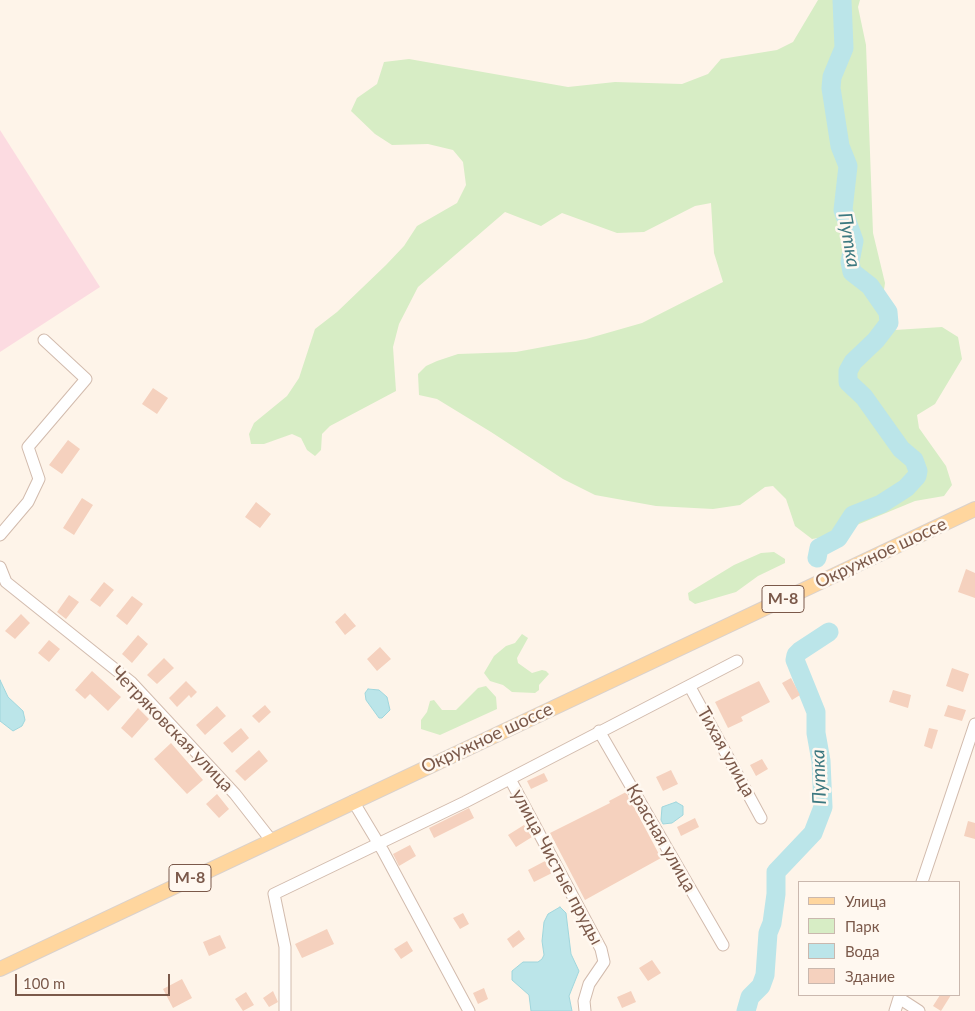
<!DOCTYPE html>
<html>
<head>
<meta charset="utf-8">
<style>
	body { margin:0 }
	#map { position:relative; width:975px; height:1011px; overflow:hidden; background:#fef4e9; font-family:Lato,sans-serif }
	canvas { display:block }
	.legend { position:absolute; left:798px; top:881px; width:162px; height:115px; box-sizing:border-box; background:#fff8f0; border:1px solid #cab8ae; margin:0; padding:6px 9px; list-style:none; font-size:15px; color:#7b594a }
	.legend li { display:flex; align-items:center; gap:10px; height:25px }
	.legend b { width:25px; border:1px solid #cab8ae }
	.scale { position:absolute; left:15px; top:974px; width:155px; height:22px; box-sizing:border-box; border:2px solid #7b594a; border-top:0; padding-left:6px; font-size:15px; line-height:18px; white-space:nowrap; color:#7b594a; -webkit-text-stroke:4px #fff8f0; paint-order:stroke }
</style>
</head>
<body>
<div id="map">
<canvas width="975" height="1011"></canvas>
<ul class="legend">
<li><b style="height:6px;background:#ffd69e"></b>Улица</li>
<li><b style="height:14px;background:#d7edc5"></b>Парк</li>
<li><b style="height:14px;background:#bbe5e9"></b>Вода</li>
<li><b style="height:14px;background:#f5d1be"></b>Здание</li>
</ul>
<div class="scale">100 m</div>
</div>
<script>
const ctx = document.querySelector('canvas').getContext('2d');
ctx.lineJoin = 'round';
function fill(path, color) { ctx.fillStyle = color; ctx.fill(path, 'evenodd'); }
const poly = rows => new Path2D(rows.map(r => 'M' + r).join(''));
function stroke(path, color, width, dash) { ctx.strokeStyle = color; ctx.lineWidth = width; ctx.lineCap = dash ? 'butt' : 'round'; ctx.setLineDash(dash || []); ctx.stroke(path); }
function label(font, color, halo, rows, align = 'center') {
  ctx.font = font + ' Lato,sans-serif'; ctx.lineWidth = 5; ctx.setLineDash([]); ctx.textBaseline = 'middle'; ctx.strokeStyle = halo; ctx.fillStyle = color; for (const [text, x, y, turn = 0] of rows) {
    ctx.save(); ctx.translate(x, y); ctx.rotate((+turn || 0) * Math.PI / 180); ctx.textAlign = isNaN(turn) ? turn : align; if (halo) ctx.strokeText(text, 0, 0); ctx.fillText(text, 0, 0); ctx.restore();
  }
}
const medical = poly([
	[0,130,100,287,0,352]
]);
const green = poly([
	[818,0,860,0,858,7,866,45,873,233,885,283,880,317,895,330,942,327,958,337,962,359,935,404,917,415,919,428,946,466,952,485,944,496,915,501,830,536,812,539,795,526,786,499,773,486,765,487,740,505,713,509,656,506,595,495,563,479,491,432,437,399,419,395,418,374,426,366,437,361,458,354,516,352,586,339,642,323,723,282,714,253,711,203,695,206,644,232,617,233,562,213,541,226,505,212,418,287,399,324,393,347,396,391,330,426,322,434,321,450,315,456,307,450,301,438,292,434,264,444,251,444,249,434,254,423,287,396,299,378,315,329,337,312,386,265,404,246,417,226,457,203,466,185,463,162,453,150,428,144,392,145,375,134,351,111,357,98,377,84,384,62,409,59,568,87,615,82,682,84,708,74,721,59,777,50,793,42],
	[774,552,785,559,785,563,758,576,736,592,695,604,689,600,688,593,734,565,761,553],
	[522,634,528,638,517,658,518,663,532,673,542,670,546,671,549,674,539,685,539,690,535,693,512,692,503,685,490,681,484,673,494,656,506,646,515,643],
	[486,686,496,697,497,709,440,735,421,729,421,720,427,712,430,701,434,700,442,710,456,710,478,688]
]);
const water = poly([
	[0,680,8,697,23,711,25,720,22,726,13,731,0,721,0,680],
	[368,689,379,690,387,697,390,710,382,718,379,718,366,700,365,693,368,689],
	[676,802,683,806,683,815,672,823,663,824,661,820,662,807,676,802],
	[560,907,566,913,571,954,579,971,569,996,572,1011,531,1011,529,995,512,980,512,971,523,962,538,962,542,959,544,955,542,941,544,922,548,914,560,907]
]);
const river = poly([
	[817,558,819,548,838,538,853,515,881,504,906,488,917,476,918,471,914,460,901,449,864,397,848,382,848,371,853,362,876,340,889,323,888,312,870,286,852,272,850,262,854,241,843,210,848,166,840,146,831,88,832,77,844,48,842,0],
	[746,1011,750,997,761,986,765,975,768,933,772,923,776,894,776,872,813,833,823,807,821,761,816,733,816,712,795,660,796,655,800,651,829,632]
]);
const building = poly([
	[153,388,168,398,157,414,142,404],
	[68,440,80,449,62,474,49,465],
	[82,498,93,505,74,535,63,528],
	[256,502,271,514,260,528,245,517],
	[966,569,975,573,975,598,958,592],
	[104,582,114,590,100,607,90,600],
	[69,595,79,602,66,619,57,612],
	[132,596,143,604,127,625,116,616],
	[345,613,356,626,345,635,335,622],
	[21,614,30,623,15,639,5,631],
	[138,635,148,644,132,663,122,654],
	[49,640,60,649,49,662,38,653],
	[380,647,391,659,377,671,367,659],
	[164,658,174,668,157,684,147,675],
	[952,668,969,674,963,692,946,686],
	[92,671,121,697,108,711,90,694,85,699,75,690],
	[791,678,800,695,792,700,782,683],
	[186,681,197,692,191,698,189,695,177,707,169,698],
	[759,681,770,702,741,717,743,721,728,728,715,702],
	[893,690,911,695,908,708,889,702],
	[265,705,271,712,259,723,252,716],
	[948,705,966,710,962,721,944,716],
	[217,706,226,716,205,735,196,725],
	[138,708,149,719,132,738,121,728],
	[241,728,249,738,232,753,223,743],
	[929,728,938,730,932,749,924,746],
	[171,743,203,780,187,794,154,759],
	[259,750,268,761,245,781,235,771],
	[762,759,768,769,756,776,750,765],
	[671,770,678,784,663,791,656,777],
	[544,773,548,781,531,789,527,781],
	[626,792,661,858,585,900,550,833,610,803,609,801],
	[217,794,229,809,219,818,206,804],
	[469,808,474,818,434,838,429,828],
	[695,818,699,827,681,836,677,827],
	[968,821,975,823,975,839,964,836],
	[524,825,532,837,516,847,508,835],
	[410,845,416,856,399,866,393,854],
	[545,861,552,873,534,882,528,870],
	[463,913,469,924,460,929,453,918],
	[327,929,334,944,302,958,295,944],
	[519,930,525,939,513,948,507,939],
	[220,935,226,948,209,956,203,942],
	[407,941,413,951,401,959,394,949],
	[652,960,661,973,648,981,639,968],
	[182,979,192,998,173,1008,163,989],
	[484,988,488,999,478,1004,473,993],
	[273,991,278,1002,269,1007,263,998],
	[631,991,636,1002,622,1008,617,997],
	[246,992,254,1005,243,1011,235,999],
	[940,995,951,995,941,1011,933,1006]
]);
const minor = poly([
	[0,535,28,502,39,479,28,447,86,379,44,340],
	[0,567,6,582,131,682,235,794,271,840],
	[690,687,761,818],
	[599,731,723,945],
	[510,779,601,949,604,962,589,984,584,1001,585,1011],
	[353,801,383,851,469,1011],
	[922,882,975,724],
	[899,998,919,1011],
	[285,1011,285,947,274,894,465,802,737,661],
	[895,1011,900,995]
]);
const major = poly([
	[0,969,975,509]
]);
const shields = [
	[783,599,42],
	[190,878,42]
];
const shieldNames = [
	["М-8",783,599],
	["М-8",190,878]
];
const streetNames = [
	["Окружное шоссе",881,553,-25],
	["Четряковская улица",172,729,46],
	["Окружное шоссе",487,738,-25],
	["Тихая улица",726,752,61],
	["Красная улица",661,838,60],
	["улица Чистые пруды",557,867,62]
];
const waterNames = [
	["Путка",849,240,80],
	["Путка",819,777,-92]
];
fill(medical, '#fcdbe1');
fill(green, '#d7edc5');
fill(water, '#bbe5e9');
stroke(water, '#a0d6dc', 1);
stroke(river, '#bbe5e9', 19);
fill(building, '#f5d1be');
stroke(minor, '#d2bbad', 13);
stroke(major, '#dad1cc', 16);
stroke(minor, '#fff', 11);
stroke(major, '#ffd69e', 14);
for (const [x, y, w] of shields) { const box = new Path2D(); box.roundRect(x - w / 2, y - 13.5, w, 27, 4); ctx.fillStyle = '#fff8f0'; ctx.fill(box); stroke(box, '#7b594a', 1); }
label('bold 16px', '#7b594a', null, shieldNames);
label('18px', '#7b594a', '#fff8f0', streetNames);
label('italic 19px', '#3c7880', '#fff8f0', waterNames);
</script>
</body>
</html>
